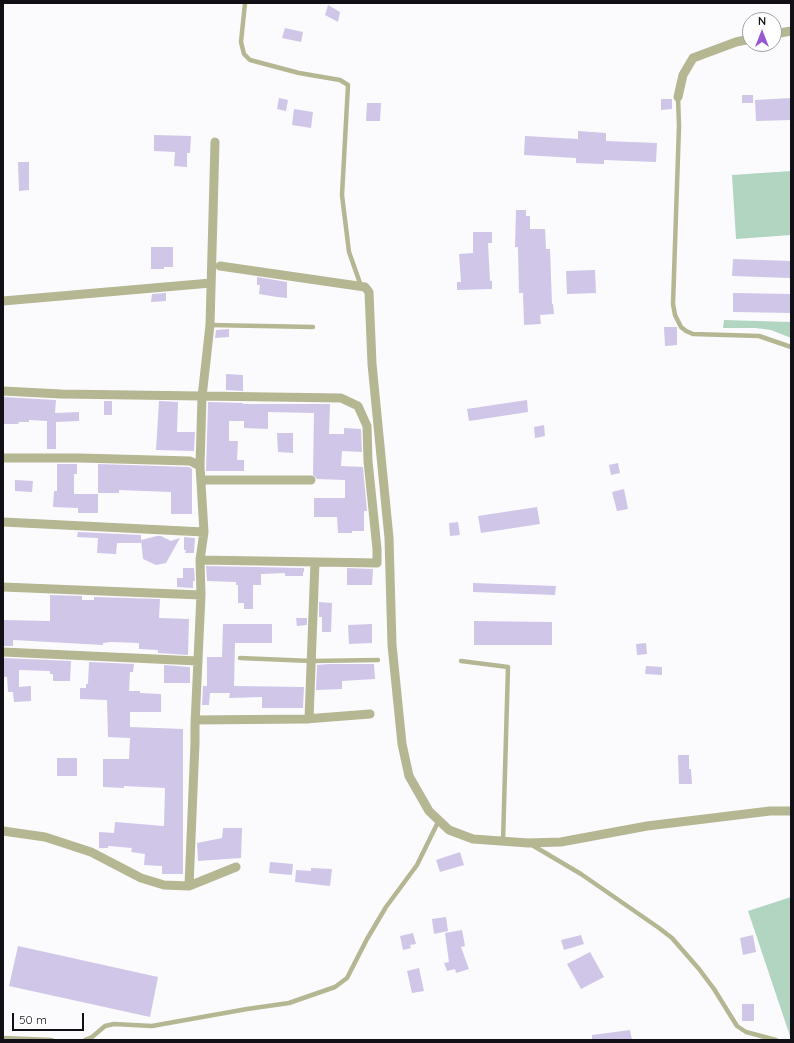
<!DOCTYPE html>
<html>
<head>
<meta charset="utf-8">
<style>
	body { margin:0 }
	#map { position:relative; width:794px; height:1043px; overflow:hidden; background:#fbfbfe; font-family:Quicksand,sans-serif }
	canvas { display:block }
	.frame { position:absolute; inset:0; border:4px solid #121016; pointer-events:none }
	.north { position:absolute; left:742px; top:12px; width:40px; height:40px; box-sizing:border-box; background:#fff; border:1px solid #a09fa2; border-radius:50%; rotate:0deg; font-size:11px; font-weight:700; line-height:16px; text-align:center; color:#121016 }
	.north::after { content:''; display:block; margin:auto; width:14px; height:18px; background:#9659d0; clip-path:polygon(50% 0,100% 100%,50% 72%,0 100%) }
	.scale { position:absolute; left:12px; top:1013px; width:72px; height:18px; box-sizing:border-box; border:2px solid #121016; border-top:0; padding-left:5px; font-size:12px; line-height:14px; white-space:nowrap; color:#121016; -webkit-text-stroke:3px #fff; paint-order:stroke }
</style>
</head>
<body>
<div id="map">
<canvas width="794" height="1043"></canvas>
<div class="frame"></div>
<div class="north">N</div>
<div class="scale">50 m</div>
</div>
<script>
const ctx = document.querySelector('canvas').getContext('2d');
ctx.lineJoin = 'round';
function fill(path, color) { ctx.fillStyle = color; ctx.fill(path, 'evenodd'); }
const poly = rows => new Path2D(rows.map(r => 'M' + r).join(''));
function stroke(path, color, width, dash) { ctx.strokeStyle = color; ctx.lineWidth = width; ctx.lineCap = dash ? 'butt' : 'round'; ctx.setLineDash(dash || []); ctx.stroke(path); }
const green = poly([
	[791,171,791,235,736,239,732,175],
	[724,320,791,322,791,338,771,330,755,328,723,328],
	[791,897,791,1039,748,911]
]);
const building = poly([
	[328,5,340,12,338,22,325,15],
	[285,28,303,32,301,42,282,38],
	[742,95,753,95,753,103,742,103],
	[279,98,288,100,286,111,277,109],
	[791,98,791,120,756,121,755,100],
	[661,99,672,99,672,109,661,110],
	[367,103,381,103,380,121,366,121],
	[294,109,313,112,311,128,292,125],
	[578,131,606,133,606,141,657,143,656,162,604,160,604,164,576,163,576,158,524,155,525,136,578,139],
	[154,135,191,136,190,153,187,153,187,167,174,166,175,152,154,151],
	[18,162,29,162,29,190,19,191],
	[516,210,526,210,526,216,530,216,530,229,545,229,546,249,550,249,552,304,553,304,554,314,540,315,541,324,524,325,523,293,519,293,518,247,515,247],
	[473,232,492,232,492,243,488,243,490,281,492,281,492,289,457,290,457,282,461,282,459,254,473,253],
	[151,247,173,247,173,267,164,267,164,269,151,269],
	[733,259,791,261,791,278,732,276],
	[595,270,596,293,567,294,566,271],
	[257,277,287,282,287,298,277,297,259,294,260,285,257,285],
	[166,293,166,301,151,302,152,294],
	[733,293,791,294,791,313,733,312],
	[664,327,677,327,677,345,665,346],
	[229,329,229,337,215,338,216,330],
	[226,374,243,375,243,391,226,390],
	[3,397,56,400,55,413,79,412,79,421,56,422,56,449,47,449,47,421,29,420,29,422,19,422,18,424,3,424],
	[527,400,528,412,469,421,467,409],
	[104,401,112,401,112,415,104,415],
	[159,401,178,402,177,432,195,432,194,451,156,450],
	[208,402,243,403,243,404,330,404,329,434,344,434,344,428,361,429,362,452,342,451,341,466,363,467,367,511,364,511,364,531,352,531,352,533,338,533,337,517,314,517,314,498,345,498,345,480,317,479,313,475,314,413,268,412,268,429,244,428,244,421,229,421,229,441,238,441,237,460,244,460,244,471,206,471],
	[544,425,545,436,535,438,534,427],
	[277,433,293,433,293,453,278,452],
	[618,463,620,473,611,475,609,465],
	[57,464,77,464,77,474,74,474,74,494,98,494,98,513,78,513,78,508,53,507,54,491,57,491],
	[98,464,189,467,192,469,192,514,171,514,171,492,119,490,119,493,98,493],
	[15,480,33,481,32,492,15,491],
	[624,489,628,509,617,511,612,492],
	[537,507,540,524,481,533,478,516],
	[458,522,460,535,450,536,449,523],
	[78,532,141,535,141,543,117,543,116,554,97,553,98,538,77,537],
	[157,536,161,536,171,541,180,538,166,563,156,565,143,559,141,540],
	[184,537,195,538,194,553,185,553,186,550,184,550],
	[206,566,304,568,304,572,303,572,303,576,285,576,285,573,261,574,261,585,253,585,253,609,244,609,244,603,238,603,238,585,236,585,236,582,207,581],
	[183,568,194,568,195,581,193,581,193,588,177,587,177,578,183,578],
	[347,568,373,569,372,585,347,585],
	[473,583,556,586,555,595,473,592],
	[50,595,82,596,82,600,94,600,94,597,160,599,159,618,189,619,188,655,158,653,158,650,139,649,139,643,111,642,103,643,103,645,13,640,13,646,3,646,3,620,50,621],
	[319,602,332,603,331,632,322,632,322,617,319,617],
	[296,618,307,618,307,625,297,626],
	[474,621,552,622,552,645,474,645],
	[223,624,272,624,272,643,235,643,234,686,304,687,303,708,262,708,262,697,229,698,230,693,210,693,209,705,202,705,203,686,207,686,207,657,222,657],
	[372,624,372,643,349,644,348,625],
	[646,643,647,654,637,655,636,644],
	[3,658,71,661,70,681,53,681,53,674,50,674,50,671,19,670,19,687,31,686,31,701,14,702,13,692,8,692,7,677,3,677],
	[89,662,134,664,133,672,130,672,129,691,140,691,140,693,161,694,161,712,130,712,130,727,183,729,183,874,162,874,162,866,144,865,145,854,131,852,132,848,108,846,108,848,99,848,99,832,114,833,115,822,164,826,165,788,124,786,124,788,103,787,103,759,129,759,130,738,108,737,107,700,80,699,80,688,86,688,86,684,88,684],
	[329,664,374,664,375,679,342,681,342,689,316,690,317,665],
	[164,665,190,667,190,683,164,683],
	[646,666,662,667,662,675,645,674],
	[678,755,689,755,689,769,691,769,692,784,679,784],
	[57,758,77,758,77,776,57,776],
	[223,828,242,828,241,858,198,861,197,843,222,838],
	[460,852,464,865,440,872,436,860],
	[270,862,293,864,292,875,269,873],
	[311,868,332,869,330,886,295,882,296,870,311,871],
	[446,917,448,931,434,934,432,919],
	[462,930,465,946,461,947,469,969,456,973,455,969,447,971,444,963,449,962,445,933],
	[413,933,416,944,410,945,411,948,403,950,400,936],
	[581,935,584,944,564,950,561,940],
	[753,935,756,952,743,955,740,938],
	[18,946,158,977,150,1017,9,986],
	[590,952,604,977,581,989,567,964],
	[419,968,424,991,412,993,407,971],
	[742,1004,754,1004,754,1021,742,1021],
	[630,1030,632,1040,592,1040,592,1035]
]);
const service = poly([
	[245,3,241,42,244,54,250,60,299,73,340,80,348,85,342,195,349,252,361,286],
	[678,97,679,126,673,304,675,315,681,327,686,331,693,334,759,336,791,347],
	[210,325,313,327],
	[240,658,311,661,378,660],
	[461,661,508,667,503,841],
	[532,845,581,874,659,928,672,938,699,969,714,989,737,1026,746,1032,776,1040],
	[3,1038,52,1040],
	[85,1040,92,1037,105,1026,114,1024,152,1026,247,1009,289,1003,335,987,347,978,367,939,386,907,417,865,439,820]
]);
const minor = poly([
	[774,34,791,31],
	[678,97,683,75,693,58,736,42,750,39],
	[220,266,365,287,369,292,372,364,389,538,392,645,402,744,409,776,429,811,449,830,473,839,528,843,561,842,647,826,770,811,791,811],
	[3,301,211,283],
	[3,391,61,394,341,398,358,406,367,426,368,461,377,549,377,563,200,560],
	[3,458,80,458,190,461,200,466],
	[201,480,311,480],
	[3,522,204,532],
	[3,587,201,595],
	[3,652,198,661],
	[309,719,315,562],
	[195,720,305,719,370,714],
	[3,831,45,837,91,852,141,878,164,885,189,886,236,867],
	[189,886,195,743,195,724,201,595,200,560,204,532,200,466,202,397,210,325,215,142]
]);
fill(green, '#b2d5c2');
fill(building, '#cfc6e8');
stroke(service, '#b5b692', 4.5);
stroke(minor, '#b5b692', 9);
</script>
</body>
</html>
